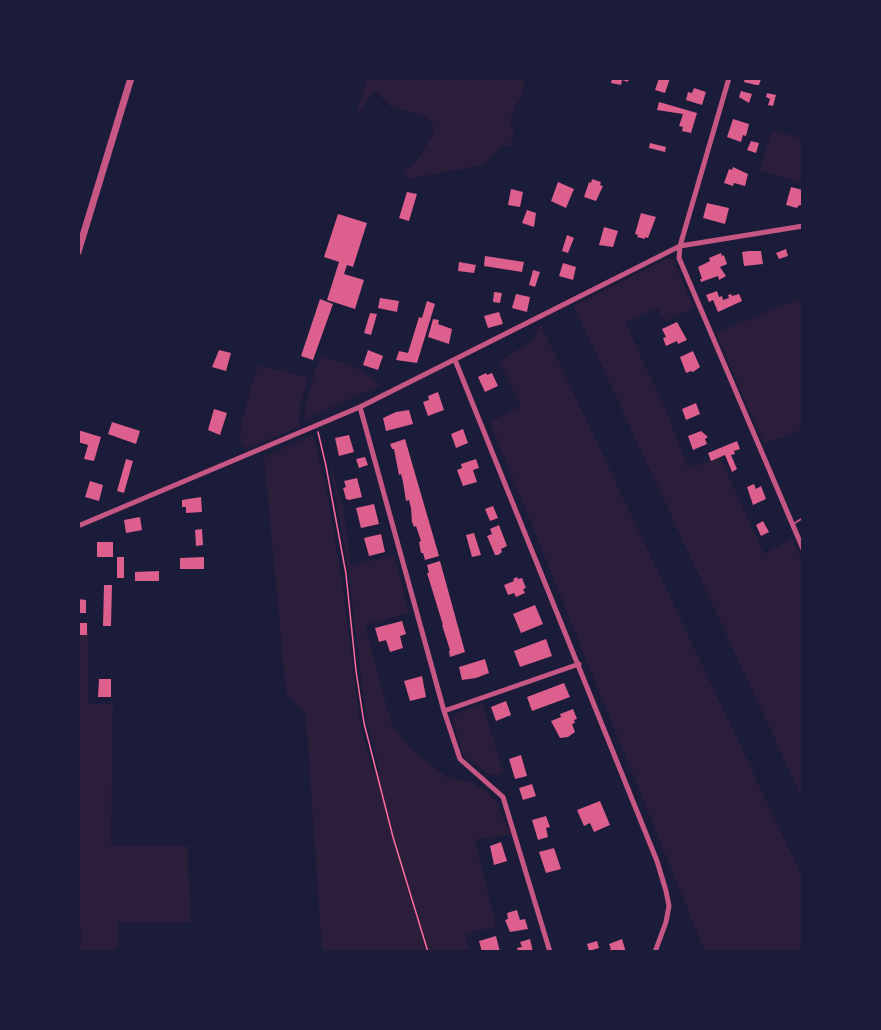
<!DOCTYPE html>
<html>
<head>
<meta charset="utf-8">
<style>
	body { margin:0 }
	#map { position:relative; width:881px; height:1030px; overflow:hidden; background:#1b1b3a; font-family:"Open Sans",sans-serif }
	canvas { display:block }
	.frame { position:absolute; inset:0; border:80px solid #1b1b3a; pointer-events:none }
</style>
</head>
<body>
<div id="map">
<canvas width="881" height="1030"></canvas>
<div class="frame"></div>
</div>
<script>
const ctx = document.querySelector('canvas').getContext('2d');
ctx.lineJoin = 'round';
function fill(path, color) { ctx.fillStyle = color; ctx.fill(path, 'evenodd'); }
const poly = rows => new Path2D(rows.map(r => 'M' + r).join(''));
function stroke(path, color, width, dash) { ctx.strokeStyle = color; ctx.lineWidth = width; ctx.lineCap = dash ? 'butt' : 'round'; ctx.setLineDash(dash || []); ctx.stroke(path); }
const green = poly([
	[367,78,525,78,522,96,515,107,510,122,514,131,510,146,501,147,484,165,407,179,403,172,414,165,433,135,433,123,423,116,391,107,374,90,355,119],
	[772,130,803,139,803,183,759,171],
	[668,258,673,260,694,308,665,321,657,308,625,322,666,410,688,468,720,457,764,554,792,539,803,563,803,800,574,306],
	[803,297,803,429,764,444,716,333],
	[541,324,803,878,803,952,705,952,490,422,521,406,499,361,531,342],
	[322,356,352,365,381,385,304,420,306,403,316,368],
	[259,365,308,377,300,407,299,427,246,449,241,443,240,431,251,387],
	[313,435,326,488,342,580,360,724,373,773,380,770,367,724,349,577,337,502,327,452,343,507,351,566,394,555,409,613,365,625,392,726,413,751,448,778,470,782,486,791,497,803,502,817,512,834,475,840,496,927,465,933,470,952,322,952,306,716,286,692,264,457],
	[78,629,88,629,88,704,113,704,111,845,188,846,190,922,118,923,117,952,81,952,81,930,78,928],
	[482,703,503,771,497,776,488,774,463,755,454,724,453,718,457,713]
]);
const building = poly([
	[612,78,629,78,628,82,622,80,621,85,611,83],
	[659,78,670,78,665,93,655,90],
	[745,78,758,78,761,79,759,85,756,85,744,82],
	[694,88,706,92,702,105,686,100,688,92,692,93],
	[741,91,752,94,749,103,739,97],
	[767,93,776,95,773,106,768,105,770,99,766,97],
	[659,102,697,113,691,133,682,131,683,127,679,126,683,114,657,110],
	[733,119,749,124,746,136,743,135,741,142,727,137],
	[751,141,759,143,756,153,747,150],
	[650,143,666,147,665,152,649,148],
	[733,167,748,174,745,186,734,183,733,186,724,183,729,169,732,170],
	[592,179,601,182,600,185,603,186,596,201,584,197,589,182,591,183],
	[558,182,574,189,566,208,551,201],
	[791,187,803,190,803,204,798,206,797,208,786,205],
	[511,189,523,192,520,207,508,205],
	[407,192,417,194,409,221,399,218],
	[707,203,729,208,725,224,703,218],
	[527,210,536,213,534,227,522,223],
	[641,213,656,217,648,238,645,237,645,239,637,237,638,235,635,234],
	[338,214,367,223,353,267,347,265,344,274,364,280,355,309,327,300,339,262,324,257],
	[604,227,618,231,613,247,599,245],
	[567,235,574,238,568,253,562,251],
	[786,249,788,256,779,259,776,253],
	[749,251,761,251,763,264,744,266,742,252],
	[721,253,722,256,724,255,727,264,720,267,726,276,719,280,718,276,701,282,700,279,702,279,698,267,710,261,709,258],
	[485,256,524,262,522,272,484,266],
	[459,262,476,265,474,273,458,271],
	[563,263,576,267,573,280,559,276],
	[533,270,540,272,535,287,529,285],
	[717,291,719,297,722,296,723,300,729,298,728,295,731,294,732,296,739,294,742,301,718,312,713,300,709,302,706,295],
	[494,292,502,293,500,303,493,302],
	[516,294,530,297,527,312,512,308],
	[380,298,399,301,397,312,378,308],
	[320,299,333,304,313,360,301,356],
	[427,301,435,304,417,363,396,360,399,351,408,353,419,317,422,318],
	[499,312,503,324,488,328,484,316],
	[370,313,377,314,371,335,364,333],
	[433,319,439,320,438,324,452,329,449,344,428,337],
	[677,322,687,340,678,344,677,341,666,346,663,338,666,337,662,329],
	[219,350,231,353,226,371,212,367],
	[368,350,383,356,378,370,363,365],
	[693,351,700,367,693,372,691,371,686,373,680,357],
	[486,373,487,375,492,373,498,386,485,392,478,377],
	[438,392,444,410,428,416,423,402,429,400,428,396],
	[696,403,700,414,686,420,682,409],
	[214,409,227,413,220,435,208,430],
	[409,410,413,424,386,431,383,418,396,412],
	[112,422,140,431,136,444,108,434],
	[463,429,468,443,456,448,451,434],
	[78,430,101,437,94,461,84,459,88,445,78,442],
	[701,431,708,437,705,439,707,444,693,450,688,436],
	[349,435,354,452,339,456,335,438],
	[405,439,439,556,425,560,423,553,421,553,419,542,421,541,416,526,414,527,412,522,411,508,409,500,406,501,403,482,401,474,399,475,394,449,392,449,390,444],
	[737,441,740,449,734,451,735,454,731,455,737,469,732,472,725,455,711,461,708,453],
	[365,457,368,465,359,468,356,459],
	[126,459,133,461,124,493,117,491],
	[476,459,479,468,473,470,477,482,463,486,457,470,462,468,461,464],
	[357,478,362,497,349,500,346,499,343,488,346,487,344,481],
	[90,481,103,485,99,501,85,497],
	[754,484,756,489,761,486,766,499,753,505,747,487],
	[201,497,202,512,186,513,186,507,182,507,182,500],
	[374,504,379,524,361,528,356,508],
	[493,506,498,518,490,521,485,509],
	[140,517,142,530,126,533,124,520],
	[763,521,769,532,761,536,756,525],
	[499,525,507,546,501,549,502,552,498,555,495,555,487,536,492,534,490,529],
	[202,529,203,545,196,546,195,530],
	[474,533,481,555,472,557,466,535],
	[381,534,385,552,369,556,364,538],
	[97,542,113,542,113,557,97,557],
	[117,557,124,557,124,578,117,578],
	[204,557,204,569,180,569,180,558],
	[440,561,465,652,450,657,449,651,450,650,442,625,443,625,427,573,429,573,427,565],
	[159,571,159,581,135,581,135,572],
	[517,577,518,579,522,578,526,588,523,589,525,593,516,597,514,593,508,595,504,585,514,581,513,579],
	[104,585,112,585,111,626,103,626],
	[78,599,86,600,86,613,78,613],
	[535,605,543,624,521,633,513,614],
	[402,621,406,634,400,636,403,648,390,652,386,640,379,642,375,628],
	[78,623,87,623,87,635,78,635],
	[546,639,552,656,520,667,514,651],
	[485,659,489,673,476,678,462,680,459,667],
	[422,676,426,697,410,701,404,681],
	[99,679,111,679,111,697,98,697],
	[564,683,570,697,532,711,527,697],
	[506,701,511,715,496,721,491,707],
	[573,709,577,719,574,720,575,723,572,724,575,732,568,737,560,738,551,721,561,717,560,714],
	[521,755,527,776,515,779,509,759],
	[532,784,536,796,523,800,519,788],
	[600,801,610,825,594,832,590,823,584,826,577,810],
	[546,816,550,827,546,828,548,837,538,840,532,820],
	[501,842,507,861,494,865,490,846],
	[554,848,561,869,546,873,539,852],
	[517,910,520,920,525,919,528,929,510,932,505,920,508,919,507,913],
	[496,936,500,952,482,952,479,941],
	[530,939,533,952,518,952,517,948,522,947,520,942],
	[622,939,626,952,610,952,609,950,611,949,609,944],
	[597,941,599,948,589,951,587,944]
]);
const path = poly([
	[318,432,326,466,346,574,356,671,364,723,393,837,428,952]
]);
const service = poly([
	[793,524,803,518]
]);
const minor = poly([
	[729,78,680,246,679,258,803,549],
	[455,360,657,861,666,891,669,906,666,922,655,952],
	[360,407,444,711,460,759,503,797,550,952],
	[78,526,360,407,680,246,803,226],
	[444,711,579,664]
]);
const tertiary = poly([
	[78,252,131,78]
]);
fill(green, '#2a1e3b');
fill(building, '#dd5f8e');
stroke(path, '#ff6b9d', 1.5);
stroke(service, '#c65784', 2);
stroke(minor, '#c65784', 5);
stroke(tertiary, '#c65784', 7);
</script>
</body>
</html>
